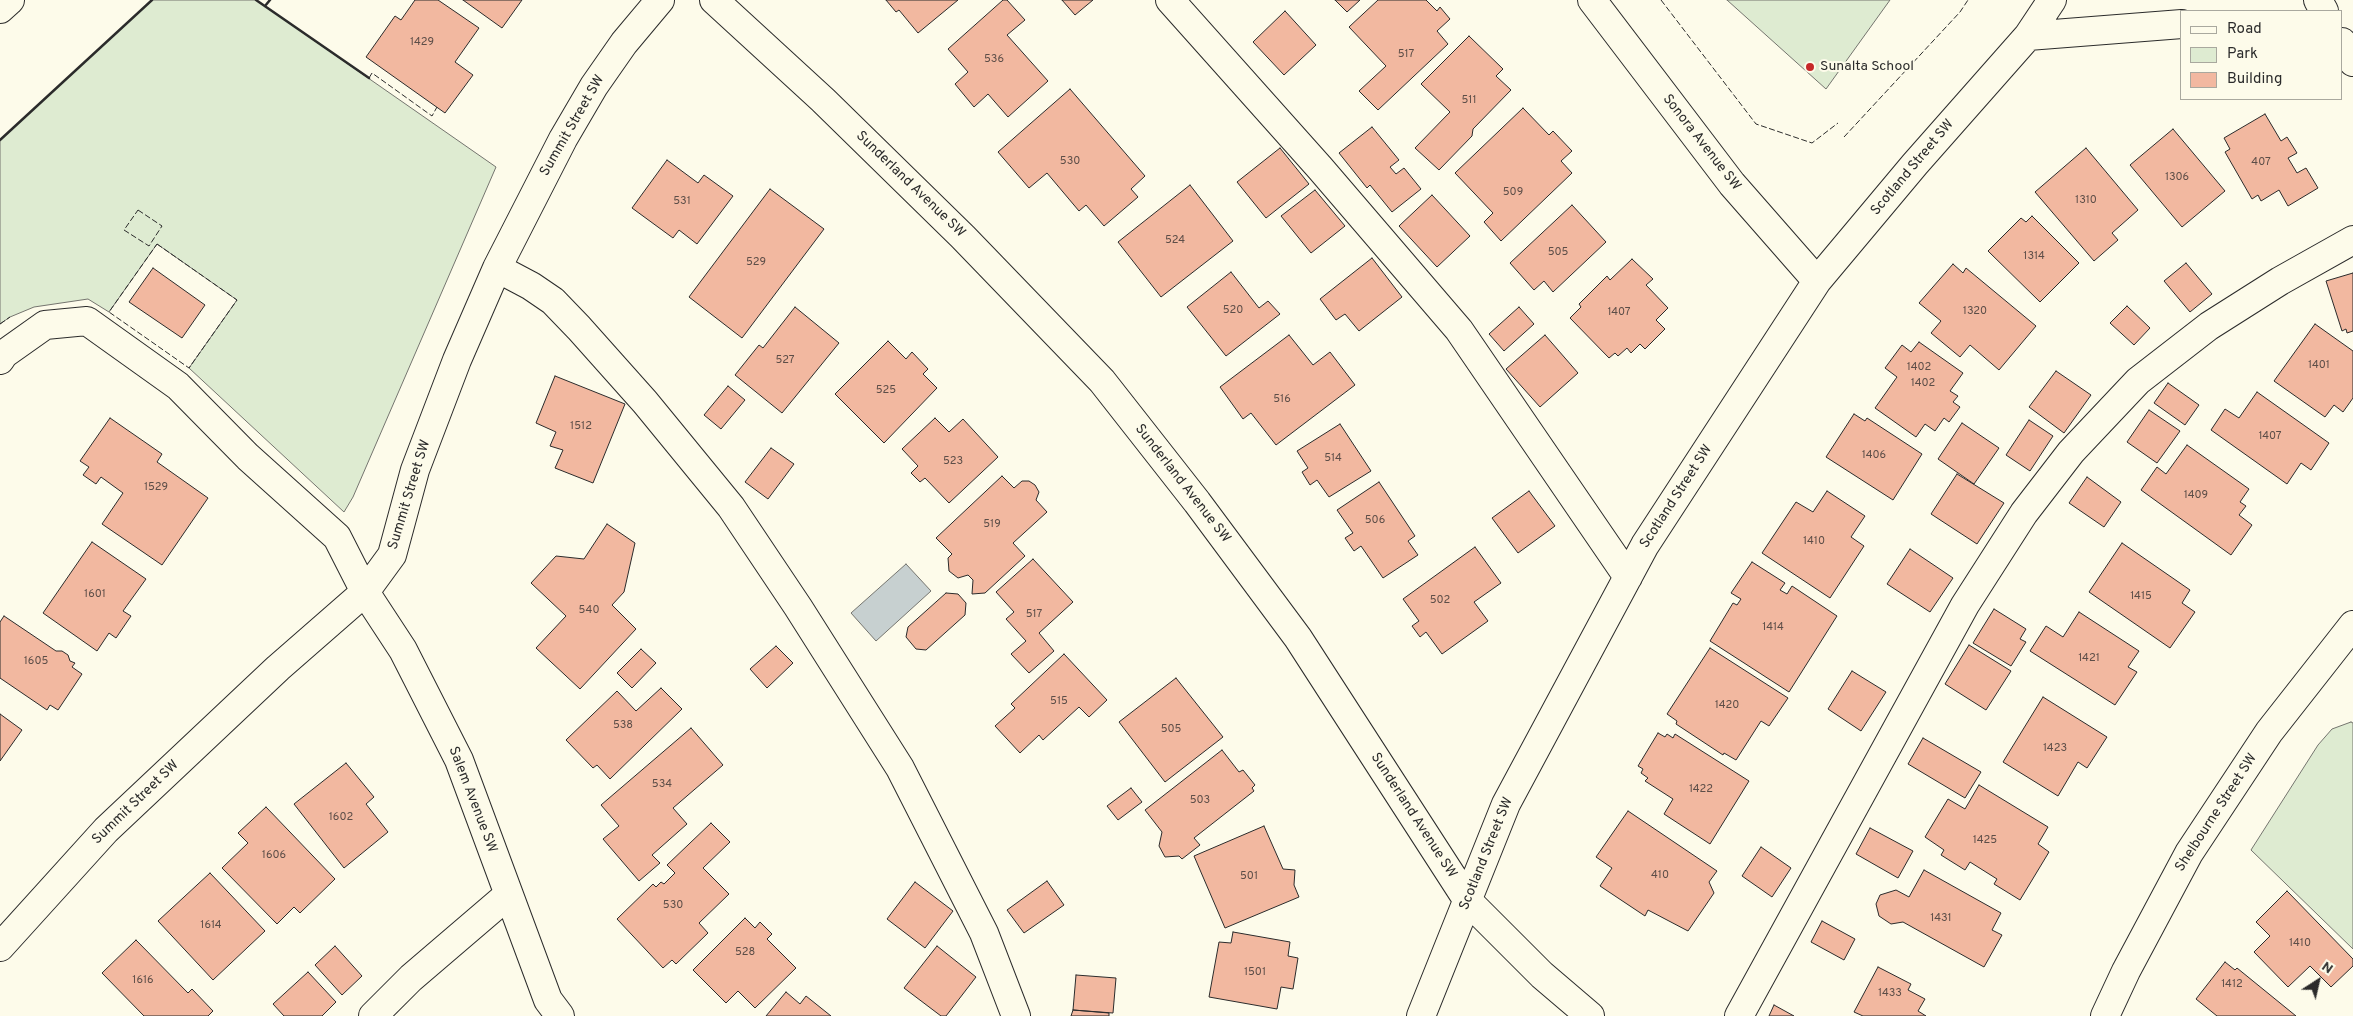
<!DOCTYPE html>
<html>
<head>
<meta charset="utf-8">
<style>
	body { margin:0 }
	#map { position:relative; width:2353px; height:1016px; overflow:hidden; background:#fdfbea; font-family:Overpass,sans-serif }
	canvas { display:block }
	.legend { position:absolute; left:2180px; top:10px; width:162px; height:90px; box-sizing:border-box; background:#fdfbea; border:1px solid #a9a89e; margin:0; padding:6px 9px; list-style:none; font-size:15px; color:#2b2b2b }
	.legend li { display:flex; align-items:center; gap:10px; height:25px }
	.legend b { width:25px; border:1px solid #a9a89e }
	.north { position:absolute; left:2293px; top:956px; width:50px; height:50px; -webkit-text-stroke:4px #fdfbea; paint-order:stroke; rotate:35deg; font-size:14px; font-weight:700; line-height:20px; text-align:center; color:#2b2b2b }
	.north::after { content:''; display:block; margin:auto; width:18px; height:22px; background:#2b2b2b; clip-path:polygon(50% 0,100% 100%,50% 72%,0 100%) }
</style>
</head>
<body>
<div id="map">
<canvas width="2353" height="1016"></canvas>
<ul class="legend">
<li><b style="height:6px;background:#fdfbea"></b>Road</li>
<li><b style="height:14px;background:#deebd1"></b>Park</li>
<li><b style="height:14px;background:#f2b8a0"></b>Building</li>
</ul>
<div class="north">N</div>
</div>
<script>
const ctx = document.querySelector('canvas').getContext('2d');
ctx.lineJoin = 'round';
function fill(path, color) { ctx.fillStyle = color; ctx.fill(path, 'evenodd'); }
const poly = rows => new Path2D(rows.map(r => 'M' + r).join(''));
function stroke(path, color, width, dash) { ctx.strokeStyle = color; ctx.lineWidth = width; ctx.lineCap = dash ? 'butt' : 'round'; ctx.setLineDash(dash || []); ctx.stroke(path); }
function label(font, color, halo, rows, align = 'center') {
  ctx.font = font + ' Overpass,sans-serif'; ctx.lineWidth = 4; ctx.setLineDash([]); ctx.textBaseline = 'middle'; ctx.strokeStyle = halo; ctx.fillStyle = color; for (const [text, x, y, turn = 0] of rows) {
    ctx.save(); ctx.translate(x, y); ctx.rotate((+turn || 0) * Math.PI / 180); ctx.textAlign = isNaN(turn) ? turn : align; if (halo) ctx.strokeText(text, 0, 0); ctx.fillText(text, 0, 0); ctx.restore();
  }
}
const green = poly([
	[152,0,256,0,496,167,353,497,344,512,189,368,237,300,157,244,109,312,88,299,34,307,10,317,0,324,0,140,152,0],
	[1727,0,1890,0,1826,89,1727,0],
	[2351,722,2353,723,2353,949,2251,850,2318,745,2332,729,2351,722]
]);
const water = poly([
	[906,564,931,591,876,641,851,613,906,564]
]);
const building = poly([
	[415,0,438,0,479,28,455,62,473,75,445,113,366,57,395,16,401,20,415,0],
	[463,0,522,0,502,28,463,0],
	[886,0,958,0,918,33,899,10,896,12,886,0],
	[1003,0,1007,0,1025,20,1007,35,1048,81,1008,117,988,94,974,107,955,84,968,72,948,49,1003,0],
	[1062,0,1093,0,1075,15,1062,0],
	[1335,0,1360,0,1347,12,1335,0],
	[1378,0,1426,0,1437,11,1440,7,1450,19,1437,31,1448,44,1378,110,1359,91,1386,66,1349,27,1378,0],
	[1285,11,1316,45,1284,75,1253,42,1285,11],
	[1469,36,1503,69,1496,76,1511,90,1473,129,1472,136,1439,170,1415,148,1450,112,1421,84,1469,36],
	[1070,89,1145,176,1131,189,1138,197,1104,226,1086,205,1079,211,1047,173,1029,188,998,152,1070,89],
	[1523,108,1549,135,1553,131,1572,151,1561,161,1572,173,1501,241,1484,222,1493,213,1455,173,1523,108],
	[2265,114,2281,141,2287,137,2297,153,2288,158,2297,173,2306,168,2318,188,2288,206,2279,190,2261,201,2258,195,2252,199,2225,152,2230,149,2224,138,2265,114],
	[1372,127,1399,160,1390,167,1396,174,1404,168,1421,189,1392,212,1370,185,1367,188,1339,153,1372,127],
	[2173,129,2225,191,2182,227,2130,165,2173,129],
	[1280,148,1309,184,1266,218,1237,182,1280,148],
	[2086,148,2138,210,2112,233,2118,240,2094,261,2035,192,2086,148],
	[667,160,698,183,704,175,733,196,697,244,679,230,673,238,632,208,667,160],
	[1190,185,1233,241,1161,297,1118,242,1190,185],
	[770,189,824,229,742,338,689,297,770,189],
	[1315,190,1345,226,1311,253,1281,216,1315,190],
	[1432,195,1470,236,1437,267,1399,226,1432,195],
	[1572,205,1606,242,1553,292,1544,281,1534,290,1510,263,1572,205],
	[2032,216,2079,263,2040,302,1988,251,2021,218,2026,222,2032,216],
	[1372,258,1402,297,1359,331,1345,314,1336,320,1320,299,1372,258],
	[1632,259,1653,279,1646,285,1668,308,1656,320,1665,329,1645,349,1640,344,1631,353,1627,348,1618,356,1615,353,1609,358,1570,318,1581,307,1579,304,1607,276,1610,280,1632,259],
	[2186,263,2212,294,2190,312,2164,281,2186,263],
	[1953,264,1963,273,1966,268,2036,326,1999,370,1970,345,1960,357,1931,333,1941,321,1919,303,1953,264],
	[153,268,205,305,182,338,129,302,153,268],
	[1231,272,1259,308,1268,301,1280,314,1226,356,1187,307,1231,272],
	[2353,273,2353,331,2347,333,2346,329,2342,331,2326,281,2353,273],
	[2127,306,2150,328,2134,345,2110,323,2127,306],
	[795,307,839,343,782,413,735,375,759,345,763,348,795,307],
	[1519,307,1534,324,1504,351,1489,334,1519,307],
	[2315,324,2353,351,2353,398,2343,412,2334,405,2325,417,2274,381,2315,324],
	[1289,335,1313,365,1330,352,1355,385,1276,445,1251,413,1243,419,1220,387,1289,335],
	[1545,335,1578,373,1540,407,1506,369,1545,335],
	[888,341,906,359,912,352,928,369,923,374,937,388,884,443,835,394,888,341],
	[1919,342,1963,373,1950,391,1958,396,1953,402,1960,407,1949,422,1944,418,1935,431,1925,424,1916,437,1875,408,1897,377,1885,368,1902,345,1911,352,1919,342],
	[2056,371,2091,395,2064,433,2029,407,2056,371],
	[555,376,625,404,593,483,555,468,563,450,550,446,556,432,536,423,555,376],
	[2168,383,2199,405,2185,425,2154,403,2168,383],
	[728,386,745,400,721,429,704,415,728,386],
	[2257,392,2329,443,2311,470,2301,463,2287,484,2211,430,2225,409,2239,418,2257,392],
	[2149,410,2180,431,2157,463,2127,442,2149,410],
	[1854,414,1865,421,1867,418,1922,454,1893,500,1826,457,1854,414],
	[110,418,162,454,157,462,208,498,162,565,102,524,123,493,101,477,96,484,83,475,89,467,80,461,110,418],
	[935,418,949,432,963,419,998,457,949,503,925,478,920,482,911,473,918,466,902,449,935,418],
	[2029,420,2053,436,2030,471,2006,455,2029,420],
	[1962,423,1999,448,1974,484,1938,459,1962,423],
	[1340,424,1371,471,1329,497,1317,480,1310,485,1302,472,1308,468,1297,451,1340,424],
	[2187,445,2249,489,2240,502,2246,506,2239,515,2252,525,2231,555,2141,490,2157,467,2166,474,2187,445],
	[771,448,794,464,768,499,745,482,771,448],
	[1957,474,2004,503,1977,544,1931,514,1957,474],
	[1002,476,1014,488,1022,481,1029,481,1035,485,1039,492,1036,500,1047,512,1013,543,1025,556,985,593,972,594,973,580,968,575,958,578,949,571,948,558,952,554,936,538,1002,476],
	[2087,477,2121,502,2104,527,2069,503,2087,477],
	[1379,482,1415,536,1408,541,1418,555,1383,578,1361,546,1354,551,1345,538,1353,533,1337,510,1379,482],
	[1529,491,1555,526,1518,553,1492,518,1529,491],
	[1827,491,1865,516,1851,537,1864,546,1830,598,1762,553,1796,502,1813,512,1827,491],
	[607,524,635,543,624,592,612,605,636,629,580,689,536,648,566,616,531,583,556,556,584,559,607,524],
	[92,542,146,579,123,611,131,616,116,638,109,633,97,651,43,613,92,542],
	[2122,543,2190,590,2182,603,2195,612,2170,648,2089,592,2122,543],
	[1475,547,1501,583,1474,602,1488,621,1442,654,1426,632,1420,637,1412,626,1419,621,1403,599,1475,547],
	[1910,549,1953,578,1930,612,1887,584,1910,549],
	[1033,559,1073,602,1039,633,1054,651,1029,673,1011,654,1026,641,1006,619,1014,612,996,592,1033,559],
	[1752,562,1785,583,1780,590,1787,594,1792,586,1837,616,1789,692,1710,641,1733,603,1737,605,1741,599,1731,593,1752,562],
	[946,593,958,594,966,603,965,615,926,650,916,649,906,637,908,627,946,593],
	[1994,609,2026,629,2020,639,2026,642,2011,666,1973,643,1994,609],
	[2079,612,2139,651,2128,667,2137,672,2115,705,2030,651,2046,626,2063,637,2079,612],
	[4,616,56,651,62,651,68,655,70,661,75,663,72,667,82,674,58,710,50,705,47,710,0,678,0,622,4,616],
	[1969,645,2011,671,1986,710,1945,684,1969,645],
	[776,646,793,663,767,688,750,669,776,646],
	[1710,648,1788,698,1769,726,1761,721,1736,760,1724,753,1723,755,1676,724,1677,721,1667,714,1710,648],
	[641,649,656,663,632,688,617,673,641,649],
	[1064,654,1107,700,1089,717,1079,707,1043,740,1039,735,1020,753,995,726,1015,708,1011,704,1064,654],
	[1852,671,1886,692,1861,731,1828,709,1852,671],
	[1176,678,1223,737,1165,782,1119,722,1176,678],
	[661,688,682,709,610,779,597,765,593,768,566,740,617,691,636,711,661,688],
	[2043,697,2107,737,2087,768,2078,762,2058,796,2003,762,2043,697],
	[0,714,22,730,0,761,0,714],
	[691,728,723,765,673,808,687,824,652,855,660,863,639,881,603,839,619,826,601,805,691,728],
	[1658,733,1665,737,1667,734,1673,738,1675,734,1749,781,1710,844,1664,814,1673,799,1645,781,1648,778,1641,773,1643,769,1638,766,1658,733],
	[1923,738,1981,772,1965,798,1908,764,1923,738],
	[1222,750,1239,772,1243,770,1255,785,1252,788,1254,791,1194,838,1200,845,1182,859,1179,856,1165,857,1159,846,1162,832,1145,810,1222,750],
	[346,763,374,797,366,804,388,832,344,868,294,804,346,763],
	[1979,785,2048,827,2038,844,2049,852,2020,900,1994,884,1997,879,1970,862,1965,870,1941,855,1944,850,1925,837,1948,799,1965,809,1979,785],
	[1131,788,1142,802,1118,820,1107,806,1131,788],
	[266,807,335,879,300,913,294,907,277,924,222,868,248,843,238,833,266,807],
	[1628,811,1717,871,1709,882,1714,893,1688,931,1648,910,1645,916,1600,886,1612,868,1596,857,1628,811],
	[711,823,730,842,703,868,729,894,699,923,708,933,676,964,672,960,663,968,617,919,653,884,656,887,661,882,664,884,675,873,667,865,711,823],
	[1264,826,1283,869,1295,870,1294,885,1299,897,1225,928,1194,856,1264,826],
	[1870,828,1913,851,1898,878,1856,854,1870,828],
	[1761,847,1791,868,1772,897,1742,876,1761,847],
	[1924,870,2001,913,1992,930,2002,935,1984,967,1903,922,1891,924,1879,916,1876,904,1880,895,1896,890,1909,897,1924,870],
	[210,873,265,931,213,980,158,921,210,873],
	[1047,881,1064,905,1024,933,1007,910,1047,881],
	[915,882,953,911,925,948,887,919,915,882],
	[2287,891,2353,959,2353,966,2331,987,2310,966,2288,987,2254,952,2270,936,2256,922,2287,891],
	[745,918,755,928,760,922,772,934,767,939,796,968,755,1008,738,991,726,1003,693,970,745,918],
	[1822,921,1855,939,1844,960,1811,942,1822,921],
	[1233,932,1290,942,1288,956,1298,958,1293,989,1281,987,1277,1009,1209,997,1219,942,1231,943,1233,932],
	[136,940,188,993,192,989,213,1011,208,1016,144,1016,102,973,136,940],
	[335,946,362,976,342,995,315,965,335,946],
	[937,946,976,977,946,1016,941,1016,904,988,937,946],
	[2225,962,2235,970,2237,968,2296,1016,2217,1016,2196,999,2225,962],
	[1878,967,1911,984,1908,990,1925,999,1918,1011,1926,1016,1863,1016,1854,1012,1878,967],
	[308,972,336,1002,322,1016,284,1016,273,1004,308,972],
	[1076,975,1116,978,1113,1013,1073,1010,1076,975],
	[786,992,800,1004,806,996,831,1016,766,1016,786,992],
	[1774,1005,1794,1016,1769,1016,1774,1005],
	[1073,1010,1109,1013,1109,1016,1071,1016,1073,1010]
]);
const minor = poly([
	[714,0,823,100,963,237,1102,381,1197,502,1298,638,1468,901,1542,975,1590,1016],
	[1170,0,1320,168,1459,330,1628,577],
	[1592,0,1732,184,1817,281],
	[2318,0,2324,11],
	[2028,36,2182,24],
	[2342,42,2353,62],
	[497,268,531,286,553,301,579,328,645,402,731,507,798,607,900,768,984,933,1016,1016],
	[0,360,4,354,45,325,87,321,178,386,248,457,337,537,365,592,403,650,459,760,548,1000,560,1016],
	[0,947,106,830,278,668,365,592,392,555,415,470,457,360,497,268,563,139,594,86,624,43,660,0],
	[373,1016,411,978,508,895],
	[1421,1016,1506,804,1645,545,1817,281,1915,164,2028,36,2052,0],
	[1739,1016,1965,605,2024,513,2071,452,2138,381,2209,326,2280,281,2353,240],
	[2105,1016,2126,971,2189,853,2269,732,2353,625]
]);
const highway = poly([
	[0,9,10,0]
]);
const fence = poly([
	[1661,0,1756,124,1812,143,1838,123],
	[369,78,372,73,432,116,437,107],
	[1844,137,1960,12,1968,0],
	[138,210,162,226,149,246,124,230,138,210],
	[157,244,237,300,189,368,109,312,157,244],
	[0,324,10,317]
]);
const wall = poly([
	[256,0,369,78],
	[265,6,270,0],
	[0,140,152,0]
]);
const markers = [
	[1810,67,5,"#c62828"]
];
const numberNames = [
	["1429",422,43],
	["517",1406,55],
	["536",994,60],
	["511",1469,101],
	["530",1070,162],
	["407",2261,163],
	["1306",2177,178],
	["509",1513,193],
	["1310",2086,201],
	["531",682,202],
	["524",1175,241],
	["505",1558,253],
	["1314",2034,257],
	["529",756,263],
	["520",1233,311],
	["1320",1975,312],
	["1407",1619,313],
	["527",785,361],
	["1401",2319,366],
	["1402",1919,368],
	["1402",1923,384],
	["525",886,391],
	["516",1282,400],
	["1512",581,427],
	["1407",2270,437],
	["1406",1874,456],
	["514",1333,459],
	["523",953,462],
	["1529",156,488],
	["1409",2196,496],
	["506",1375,521],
	["519",992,525],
	["1410",1814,542],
	["1601",95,595],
	["1415",2141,597],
	["502",1440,601],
	["540",589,611],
	["517",1034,615],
	["1414",1773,628],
	["1421",2089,659],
	["1605",36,662],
	["515",1059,702],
	["1420",1727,706],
	["538",623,726],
	["505",1171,730],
	["1423",2055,749],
	["534",662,785],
	["1422",1701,790],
	["503",1200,801],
	["1602",341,818],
	["1425",1985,841],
	["1606",274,856],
	["410",1660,876],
	["501",1249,877],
	["530",673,906],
	["1431",1941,919],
	["1614",211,926],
	["1410",2300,944],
	["528",745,953],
	["1501",1255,973],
	["1616",143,981],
	["1412",2232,985],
	["1433",1890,994]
];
const poiNames = [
	["Sunalta School",1820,67]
];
const streetNames = [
	["Summit Street SW",573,126,-60],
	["Sonora Avenue SW",1701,143,52],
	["Scotland Street SW",1913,168,-50],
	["Sunderland Avenue SW",910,185,44],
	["Sunderland Avenue SW",1182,484,52],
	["Summit Street SW",410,495,-73],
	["Scotland Street SW",1677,497,-57],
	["Salem Avenue SW",472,800,69],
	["Summit Street SW",136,803,-44],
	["Shelbourne Street SW",2217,813,-57],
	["Sunderland Avenue SW",1413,816,57],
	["Scotland Street SW",1487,854,-68]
];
fill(green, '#deebd1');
stroke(green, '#74746e', 1);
fill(water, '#c7d0d0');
stroke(water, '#74746e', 1);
fill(building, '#f2b8a0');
stroke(building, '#2b2b2b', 1);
stroke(minor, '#2b2b2b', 30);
stroke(highway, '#2b2b2b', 30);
stroke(minor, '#fdfbea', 28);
stroke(highway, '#fdfbea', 28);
stroke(fence, '#2b2b2b', 1, [6, 2.5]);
stroke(wall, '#2b2b2b', 2.5);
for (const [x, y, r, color] of markers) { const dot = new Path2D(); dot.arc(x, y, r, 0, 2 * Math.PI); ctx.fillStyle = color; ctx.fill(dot); stroke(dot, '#fdfbea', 2); }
label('11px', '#5d4e48', null, numberNames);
label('14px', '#2b2b2b', '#fdfbea', poiNames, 'left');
label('14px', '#2b2b2b', '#fdfbea', streetNames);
</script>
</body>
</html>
